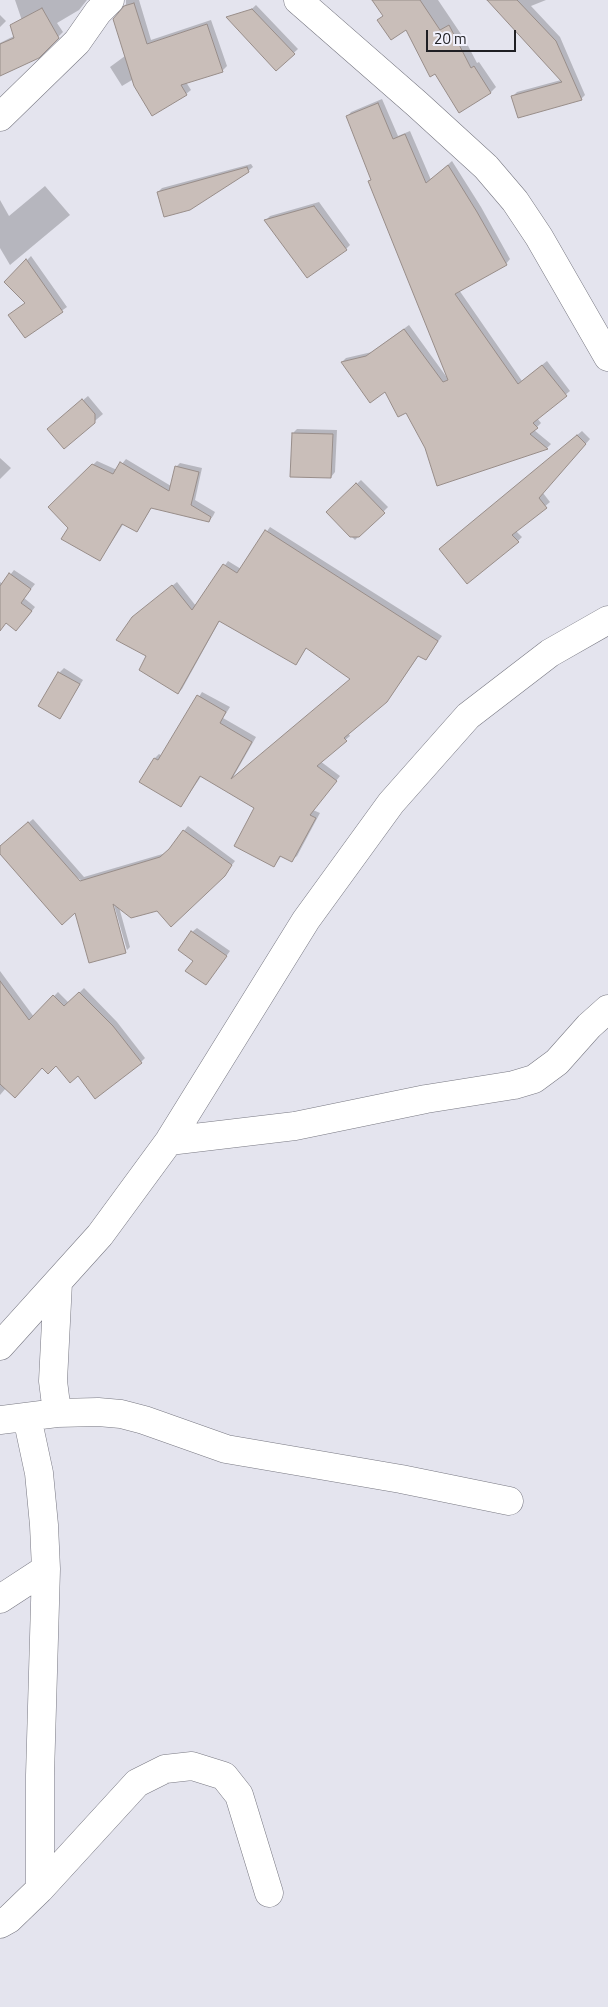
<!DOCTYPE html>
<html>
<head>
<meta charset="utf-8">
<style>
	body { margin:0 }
	#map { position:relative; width:608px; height:2007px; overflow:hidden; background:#e4e4ee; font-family:"Titillium Web",sans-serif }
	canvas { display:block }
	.scale { position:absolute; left:426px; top:30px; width:90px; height:22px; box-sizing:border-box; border:2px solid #1f1f23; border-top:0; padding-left:6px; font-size:15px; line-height:18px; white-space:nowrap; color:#1f1f23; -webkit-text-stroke:4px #f1f1fc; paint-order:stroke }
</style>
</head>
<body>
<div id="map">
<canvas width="608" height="2007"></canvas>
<div class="scale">20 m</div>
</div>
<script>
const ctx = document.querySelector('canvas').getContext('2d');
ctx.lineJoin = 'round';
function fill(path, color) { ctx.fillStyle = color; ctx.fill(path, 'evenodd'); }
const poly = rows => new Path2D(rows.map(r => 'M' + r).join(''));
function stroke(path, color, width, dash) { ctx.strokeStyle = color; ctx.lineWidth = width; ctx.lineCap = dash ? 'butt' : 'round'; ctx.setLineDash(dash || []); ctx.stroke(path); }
const shadow = poly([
	[15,0,87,0,79,10,57,23,63,32,38,57,0,74,0,43,18,34,32,50],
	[126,0,139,0,151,40,211,20,227,66,222,71,186,82,191,90,186,94,152,115,132,80,122,86,110,67,125,56,114,20,126,4],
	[378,0,438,0,465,40,477,63,479,62,496,87,490,93,407,28,379,20,384,15],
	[489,0,546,0,531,6,560,37,585,95,581,99,513,96,517,92,561,80],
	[256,5,298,49,276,69,235,25],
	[0,15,6,21,0,27],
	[382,99,398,136,410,131,431,180,452,161,481,207,510,259,506,264,459,290,522,381,547,361,570,391,537,418,541,423,534,430,551,444,547,448,437,484,426,447,407,411,385,391,342,362,346,358,372,352,409,325,448,379,369,182,372,179,347,117,351,112],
	[251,164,253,167,248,171,158,192,162,188],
	[45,186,70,215,10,265,0,248,0,200,9,216],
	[319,202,350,245,346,249,266,220,270,216],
	[31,256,67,307,25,337,10,315,26,302,6,282],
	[88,396,103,414,64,447,51,427],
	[297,429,337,430,335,472,331,477,293,433],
	[582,431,590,439,543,493,550,502,516,531,522,537,518,541,445,545],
	[0,458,11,468,0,479],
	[126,459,171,486,176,467,180,463,202,468,195,500,215,512,213,516,209,521,152,507,137,531,124,523,100,560,49,507,97,461,117,470],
	[361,480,388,507,355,540,327,512],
	[270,527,442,636,426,659,419,655,391,696,348,733,350,736,320,761,340,776,313,810,320,813,297,856,292,860,282,855,274,866,256,808,202,775,181,806,141,782,155,758,159,754,162,756,202,692,230,707,223,718,256,737,232,779,352,679,307,647,296,664,220,620,182,689,178,693,148,655,137,614,177,582,196,606,228,561,241,569],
	[14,570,35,584,24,598,35,607,21,625,0,617,0,582,3,584],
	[64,668,83,680,60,717,59,673],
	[33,819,84,877,166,853,188,826,235,861,224,875,158,909,119,907,130,947,127,950,112,898,110,899,126,951,0,852,0,847],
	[76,877,84,882,82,885],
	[197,928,230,951,206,984,194,961,192,932],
	[0,971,34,1017,58,992,69,1003,84,988,117,1022,145,1058,141,1062,78,1075,57,1064,42,1066,6,1088,0,1095]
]);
const building = poly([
	[372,0,420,0,440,30,449,25,471,68,474,66,491,93,459,113,435,74,430,77,406,30,391,40,377,20,383,16,372,0],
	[487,0,517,0,556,41,582,100,518,118,511,96,562,82,487,0],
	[134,3,147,44,207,24,223,72,181,85,187,95,152,116,134,86,113,19,124,6,134,3],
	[42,8,59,38,39,58,0,76,0,44,14,38,10,25,42,8],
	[252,9,295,54,276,71,226,17,252,9],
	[378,103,393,139,405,134,426,183,448,165,477,212,507,265,455,294,518,384,542,365,567,396,533,423,538,428,530,434,548,449,437,486,425,448,406,413,398,417,385,392,370,403,341,362,366,356,404,329,443,382,448,380,368,181,371,180,346,116,378,103],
	[247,167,249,172,190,210,164,217,157,192,247,167],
	[314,206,347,250,307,278,264,220,314,206],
	[26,259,63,312,25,338,8,315,25,303,4,282,26,259],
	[82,399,95,414,95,423,64,449,47,429,82,399],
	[292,433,333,434,331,478,290,477,292,433],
	[577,435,586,444,539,498,547,508,512,535,519,542,467,584,439,549,577,435],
	[120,462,169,491,175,466,199,472,191,505,211,517,209,522,151,508,137,532,122,524,100,561,61,539,68,528,48,507,92,464,113,474,120,462],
	[356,483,385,513,359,537,350,537,326,512,356,483],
	[265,530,438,641,426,660,418,656,387,702,344,738,347,741,317,766,337,781,310,815,316,818,292,862,280,856,274,867,234,846,254,808,200,776,181,807,139,782,154,758,158,760,197,695,226,712,220,723,252,742,231,779,350,679,306,648,296,665,219,621,178,694,139,670,146,656,116,640,132,617,172,585,192,610,223,564,237,573,265,530],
	[9,573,31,589,21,603,32,611,16,631,6,623,0,631,0,586,9,573],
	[58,672,80,684,60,719,38,706,58,672],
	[28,822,80,881,160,857,169,849,183,830,232,865,225,876,171,927,157,911,131,918,113,904,126,953,89,963,75,913,62,925,0,854,0,846,28,822],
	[191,931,227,956,206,985,185,971,193,961,178,950,191,931],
	[0,981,29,1020,53,995,64,1006,79,992,113,1026,142,1063,95,1099,78,1076,70,1083,56,1066,48,1074,42,1068,15,1098,0,1084,0,981]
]);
const minor = poly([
	[298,0,417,104,486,167,515,201,539,237,608,357],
	[0,117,77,42,98,12,110,0],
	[169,1141,295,1126,426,1099,514,1085,534,1079,557,1062,589,1026,608,1009],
	[0,1346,100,1235,169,1141,306,920,391,803,468,716,550,653,608,620],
	[57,1413,53,1381,58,1282],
	[27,1417,39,1473,44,1525,46,1569,40,1775,40,1889],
	[0,1420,57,1413,98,1412,121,1414,144,1420,226,1449,401,1479,509,1501],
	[0,1599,46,1569],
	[0,1924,9,1919,40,1889,137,1783,165,1769,192,1766,224,1776,239,1795,269,1893]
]);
fill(shadow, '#0003');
fill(building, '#c9beb9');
stroke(building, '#988d89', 1);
stroke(minor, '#787882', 29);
stroke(minor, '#fff', 28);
</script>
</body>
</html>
